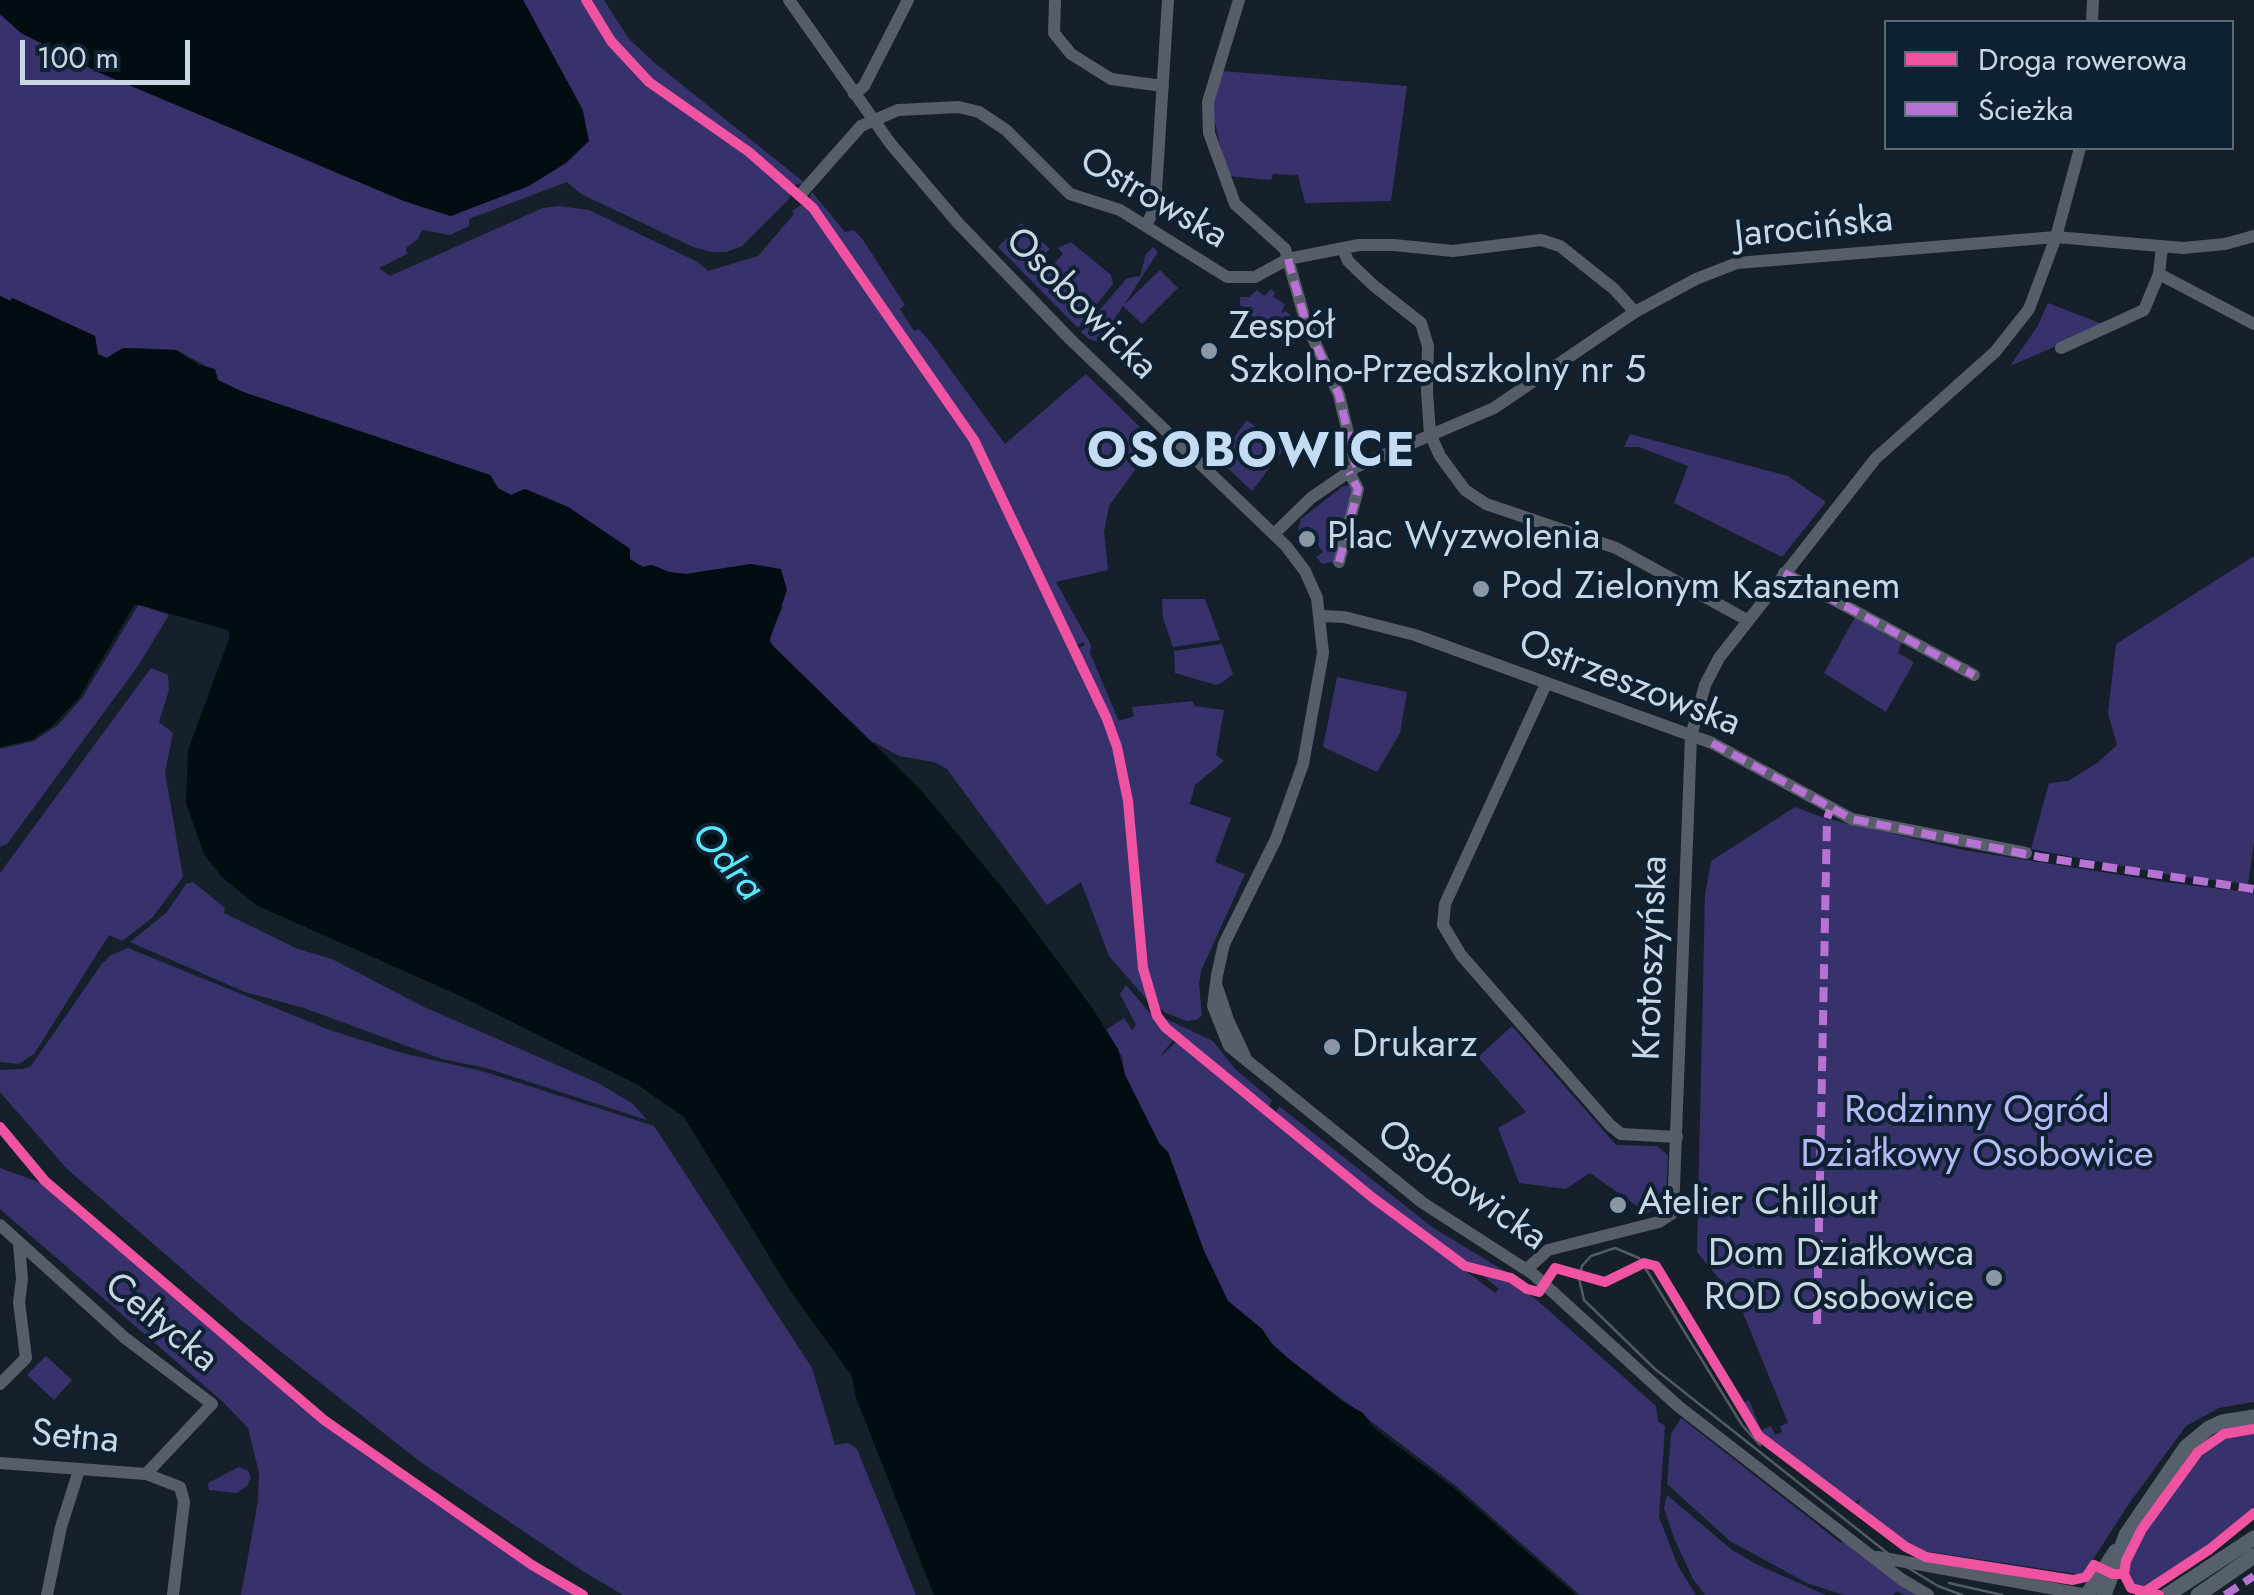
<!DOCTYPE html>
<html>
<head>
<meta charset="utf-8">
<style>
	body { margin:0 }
	#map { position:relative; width:2254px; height:1595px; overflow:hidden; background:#15202a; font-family:Jost,sans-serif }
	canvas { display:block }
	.legend { position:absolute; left:1884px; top:20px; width:350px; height:130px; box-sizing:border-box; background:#0d2132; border:2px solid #596a78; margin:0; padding:12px 18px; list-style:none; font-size:30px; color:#cad7e2 }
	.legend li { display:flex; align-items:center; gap:20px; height:50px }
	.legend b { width:50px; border:2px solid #596a78 }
	.scale { position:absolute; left:20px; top:40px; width:170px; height:45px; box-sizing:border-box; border:5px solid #cad7e2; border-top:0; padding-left:12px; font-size:30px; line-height:35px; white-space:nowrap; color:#cad7e2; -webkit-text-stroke:8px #0d2132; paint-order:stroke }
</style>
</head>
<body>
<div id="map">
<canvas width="2254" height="1595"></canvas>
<ul class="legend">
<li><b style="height:12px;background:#f153a3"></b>Droga rowerowa</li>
<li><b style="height:12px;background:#b673d3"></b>Ścieżka</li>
</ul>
<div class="scale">100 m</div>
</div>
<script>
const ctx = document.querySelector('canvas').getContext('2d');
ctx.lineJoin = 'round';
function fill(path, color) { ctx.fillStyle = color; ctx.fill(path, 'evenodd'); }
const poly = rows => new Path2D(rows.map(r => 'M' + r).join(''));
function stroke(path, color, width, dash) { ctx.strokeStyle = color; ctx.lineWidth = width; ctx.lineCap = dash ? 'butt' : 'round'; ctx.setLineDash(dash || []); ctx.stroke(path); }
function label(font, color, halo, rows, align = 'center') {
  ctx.font = font + ' Jost,sans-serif'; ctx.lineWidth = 8; ctx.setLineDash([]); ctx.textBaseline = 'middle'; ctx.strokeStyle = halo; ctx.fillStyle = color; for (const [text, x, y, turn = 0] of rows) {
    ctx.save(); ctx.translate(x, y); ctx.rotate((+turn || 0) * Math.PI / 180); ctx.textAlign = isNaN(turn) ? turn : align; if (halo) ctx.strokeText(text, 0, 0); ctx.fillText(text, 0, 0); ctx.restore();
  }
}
const green = poly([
	[523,0,583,0,599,29,639,78,773,175,790,189,790,198,742,246,726,252,712,252,693,247,581,194,567,182,469,219,469,226,450,235,422,230,418,239,406,248,407,254,379,268,390,276,543,208,559,206,589,210,698,262,708,271,758,256,794,214,792,211,801,205,808,207,969,437,1106,723,1124,797,1143,980,1148,1001,1109,956,1081,882,1047,905,947,769,934,762,899,756,874,742,870,743,775,651,769,637,783,607,751,564,686,574,669,572,652,565,643,567,630,559,629,548,568,507,525,489,511,495,498,488,490,475,243,392,217,380,215,371,176,350,123,348,107,358,98,354,95,336,13,298,11,301,0,296,0,14,21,33,98,72,404,201,451,216,583,110],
	[590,0,604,0,629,39,656,64,805,183,794,185,636,67,607,29],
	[1222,71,1407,86,1391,201,1305,203,1298,175,1273,174,1271,180,1228,176,1211,107],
	[812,192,845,232,854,230,863,240,905,305,900,309,912,328,915,331,919,329,928,339,1005,444,1086,374,1155,442,1109,506,1104,532,1108,570,1056,582,1091,645,1090,653,1119,721,1134,716,1132,707,1193,701,1194,706,1224,710,1216,755,1224,761,1195,785,1190,804,1231,818,1215,862,1245,874,1201,971,1199,985,1202,1015,1197,1020,1187,1021,1166,1013,1156,1006,1153,999,1147,969,1126,771,1112,725,1077,649,1085,645,1083,642,1075,646,978,440,809,198],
	[1021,223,1050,249,1043,256,1053,265,1063,254,1058,248,1071,242,1111,275,1113,284,1078,328,998,247],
	[1153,247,1158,252,1124,305,1160,270,1178,288,1142,324,1123,306,1099,342,1089,339,1081,332,1127,278,1140,276,1146,254],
	[1271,289,1275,293,1273,297,1285,304,1281,313,1286,311,1292,317,1285,324,1300,335,1290,349,1240,305,1240,297,1249,297,1257,290,1264,296],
	[2048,303,2105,325,2010,366,2037,327],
	[1247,420,1283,450,1252,491,1218,459],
	[1630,434,1788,476,1826,502,1782,557,1674,503,1688,466,1639,447,1624,447],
	[1351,485,1353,489,1334,562,1322,564,1316,557,1323,552,1314,539,1307,544,1297,533,1301,519,1342,487],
	[2254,556,2254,841,2248,884,2176,876,2031,849,2049,783,2068,781,2097,763,2117,745,2108,713,2116,644],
	[1162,599,1205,599,1220,640,1173,647,1163,618],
	[139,604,169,615,138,666,7,844,0,847,0,749,34,741,58,725,82,698],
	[1855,617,1901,643,1898,653,1914,662,1886,712,1824,673],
	[1222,644,1233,674,1223,682,1216,685,1175,673,1174,651],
	[151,668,168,675,169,690,159,722,173,733,165,772,183,877,152,918,122,941,109,935,34,1054,19,1064,0,1062,0,873],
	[1337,677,1407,692,1400,733,1377,772,1323,747],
	[1795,807,1824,818,1963,850,2165,882,2254,893,2254,1402,2219,1408,2186,1426,2128,1505,2085,1572,2079,1577,2077,1574,1918,1550,1857,1505,1861,1499,1854,1503,1764,1434,1742,1403,1749,1400,1761,1430,1771,1426,1775,1435,1782,1432,1780,1426,1788,1423,1739,1303,1697,1252,1705,895,1711,861],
	[193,882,225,908,224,913,298,949,332,959,422,1006,598,1083,633,1104,647,1120,486,1068,442,1059,304,1008,245,992,130,942,166,913,186,884],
	[128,948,327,1029,402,1053,482,1071,654,1126,812,1368,835,1445,848,1443,857,1449,916,1595,623,1595,581,1570,419,1461,241,1320,67,1169,0,1092,0,1070,23,1069,31,1066,101,965,111,955],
	[1126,985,1173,1040,1158,1059,1176,1042,1399,1221,1495,1293,1499,1289,1475,1269,1510,1281,1537,1300,1656,1406,1658,1421,1665,1426,1659,1517,1678,1566,1696,1595,1580,1595,1456,1486,1289,1359,1272,1344,1262,1329,1228,1301,1204,1251,1168,1152,1159,1143,1125,1075,1122,1057,1106,1030,1124,1018,1132,1030,1136,1025,1120,994],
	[1162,1017,1213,1041,1235,1069,1272,1100,1268,1109,1178,1035],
	[1512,1026,1616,1145,1657,1146,1668,1155,1666,1194,1661,1205,1647,1213,1590,1173,1566,1189,1519,1183,1498,1128,1526,1112,1478,1057],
	[1279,1106,1432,1227,1511,1275,1462,1260,1423,1233,1274,1116],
	[0,1168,44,1184,313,1415,461,1521,579,1595,241,1595,258,1501,259,1473,248,1428,223,1402,0,1209],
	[46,1356,72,1380,54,1400,27,1375],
	[1681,1418,1841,1543,1843,1541,1917,1595,1904,1595,1897,1591,1893,1595,1844,1595,1807,1583,1730,1541,1667,1484,1671,1434],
	[2254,1434,2254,1506,2251,1510,2209,1546,2145,1588,2134,1586,2128,1574,2128,1565,2157,1512,2191,1467,2208,1450,2225,1439],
	[239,1467,248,1471,251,1478,247,1486,237,1493,209,1490,208,1483],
	[1667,1495,1732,1550,1758,1565,1826,1595,1705,1595,1693,1579,1674,1538,1664,1508]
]);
const water = poly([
	[0,0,523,0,583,111,589,141,566,163,529,186,451,216,404,201,98,72,21,33,0,14],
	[0,296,10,301,12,298,95,336,98,354,107,358,123,348,176,350,199,365,215,369,218,380,243,392,490,475,498,488,511,495,525,489,568,507,630,549,630,559,643,567,652,565,669,572,686,574,751,564,781,569,787,590,769,642,920,789,1010,897,1093,1009,1118,1049,1125,1075,1159,1143,1168,1152,1204,1251,1228,1301,1262,1329,1272,1344,1289,1359,1342,1401,1363,1413,1375,1429,1454,1488,1576,1595,934,1595,856,1398,852,1376,791,1292,684,1117,638,1085,467,999,256,905,222,877,204,854,186,803,188,750,230,636,228,630,135,604,78,699,51,727,31,740,0,747]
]);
const minor = poly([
	[789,0,890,143,958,223,1070,339,1286,546,1305,571,1317,598,1323,653,1303,764,1276,839,1224,944,1217,975,1213,1006,1229,1046,1423,1203,1533,1274,1678,1406,1901,1579,1928,1595],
	[1055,0,1054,33,1071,54,1111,79,1163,86],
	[1239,0,1208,102,1209,133,1235,204,1285,249,1306,323,1339,395,1356,467],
	[2092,22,2093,0],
	[854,94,864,86,908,0],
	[800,195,861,126,898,110,959,107,979,112,1006,130,1070,194,1120,210,1227,277,1255,277,1288,259,1359,245,1394,245,1453,251,1541,240,1560,246,1614,289,1635,312],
	[1146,226,1155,207,1168,0],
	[1343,249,1348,261,1373,285,1421,323,1428,346,1427,392,1430,434,1440,456,1465,490,1486,504,1616,548,1747,620],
	[2159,274,2254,324],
	[2061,348,2144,310,2159,274,2162,247],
	[1274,534,1311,498,1356,467,1494,408,1635,312,1696,279,1737,263,2056,237,2183,248,2225,244,2254,236],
	[1339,562,1358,489,1349,472],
	[1784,573,1974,675],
	[1321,616,1344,617,1415,635,1712,743,1852,819,2026,853],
	[1546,684,1445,904,1443,925,1461,955,1610,1125,1621,1134,1677,1137],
	[1217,987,1228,1020,1245,1056],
	[0,1225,125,1338,212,1404,146,1474],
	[1527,1269,1548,1250,1659,1222,1673,1213,1691,736,1705,685,1719,658,1876,458,1995,352,2029,309,2056,237,2080,148],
	[0,1384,26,1358,19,1302,22,1279,19,1244],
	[0,1463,146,1474,180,1487,184,1502,173,1595],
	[1878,1557,2088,1595],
	[47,1595,61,1527,79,1470]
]);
const major = poly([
	[2087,1595,2116,1551],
	[2104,1595,2126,1535,2186,1447,2209,1428,2222,1422,2254,1417],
	[2167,1595,2254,1538],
	[2198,1595,2254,1556]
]);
const tram = poly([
	[1760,1445,1742,1425,1639,1258,1615,1248,1591,1256,1582,1266,1579,1278,1584,1300,1655,1369,1900,1563,1938,1586,1962,1595],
	[1949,1583,2002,1595]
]);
const quiet = poly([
	[1288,259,1306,323,1339,395,1356,467],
	[1339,562,1358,489,1349,472],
	[1784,573,1974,675],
	[1712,743,1852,819,2040,857,2254,889],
	[1817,1324,1827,819,1830,810],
	[2225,1595,2254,1576]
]);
const cycleway = poly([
	[586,0,611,41,649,82,749,152,813,208,974,440,1107,719,1117,747,1128,801,1143,968,1157,1016,1166,1028,1373,1198,1465,1266,1511,1278,1527,1289,1539,1292,1555,1268,1605,1282,1644,1263,1656,1266,1759,1436,1906,1547,1926,1557,2073,1580,2086,1577,2094,1565,2113,1574,2124,1574],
	[0,1127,45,1181,324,1420,532,1565,583,1595],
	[2140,1595,2210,1549,2254,1513],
	[2159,1595,2131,1588,2124,1574,2126,1561,2142,1529,2198,1452,2224,1434,2254,1429]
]);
const markers = [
	[1209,351,10,"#8b97a2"],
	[1307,539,10,"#8b97a2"],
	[1481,589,10,"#8b97a2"],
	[1332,1047,10,"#8b97a2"],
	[1618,1205,10,"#8b97a2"],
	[1994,1278,10,"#8b97a2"]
];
const streetNames = [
	["Ostrowska",1153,200,30],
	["Jarocińska",1814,229,-6],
	["Osobowicka",1080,305,45],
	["Ostrzeszowska",1629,685,21],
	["Krotoszyńska",1653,958,-88],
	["Osobowicka",1461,1187,35],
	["Celtycka",160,1324,39],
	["Setna",75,1439,5]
];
const poiNames = [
	["Zespół",1229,329],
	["Szkolno-Przedszkolny nr 5",1229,373],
	["Plac Wyzwolenia",1327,539],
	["Pod Zielonym Kasztanem",1501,589],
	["Drukarz",1352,1047],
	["Atelier Chillout",1638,1205],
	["Dom Działkowca",1974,1256,"right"],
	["ROD Osobowice",1974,1300,"right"]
];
const parkNames = [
	["Rodzinny Ogród",1977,1113],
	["Działkowy Osobowice",1977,1157]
];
const waterNames = [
	["Odra",726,863,50]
];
const districtNames = [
	["OSOBOWICE",1252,454]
];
fill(green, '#37326c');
fill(water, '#020d11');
stroke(minor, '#575d69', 12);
stroke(major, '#565f6c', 15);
stroke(tram, '#525a62', 2.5);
stroke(quiet, '#b673d3', 8, [15, 8]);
stroke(cycleway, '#f153a3', 10);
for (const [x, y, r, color] of markers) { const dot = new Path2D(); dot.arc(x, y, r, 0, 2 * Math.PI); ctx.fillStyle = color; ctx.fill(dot); stroke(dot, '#0d2132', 4); }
label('38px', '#cad7e2', '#0d2132', streetNames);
label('38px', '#cad7e2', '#0d2132', poiNames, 'left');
label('38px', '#b9b8f9', '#0d2132', parkNames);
label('italic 40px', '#5ae7fc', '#0d2132', waterNames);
ctx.letterSpacing = '2.5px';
label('bold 48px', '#c3dbf3', '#0d2132', districtNames);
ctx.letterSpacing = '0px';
</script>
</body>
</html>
